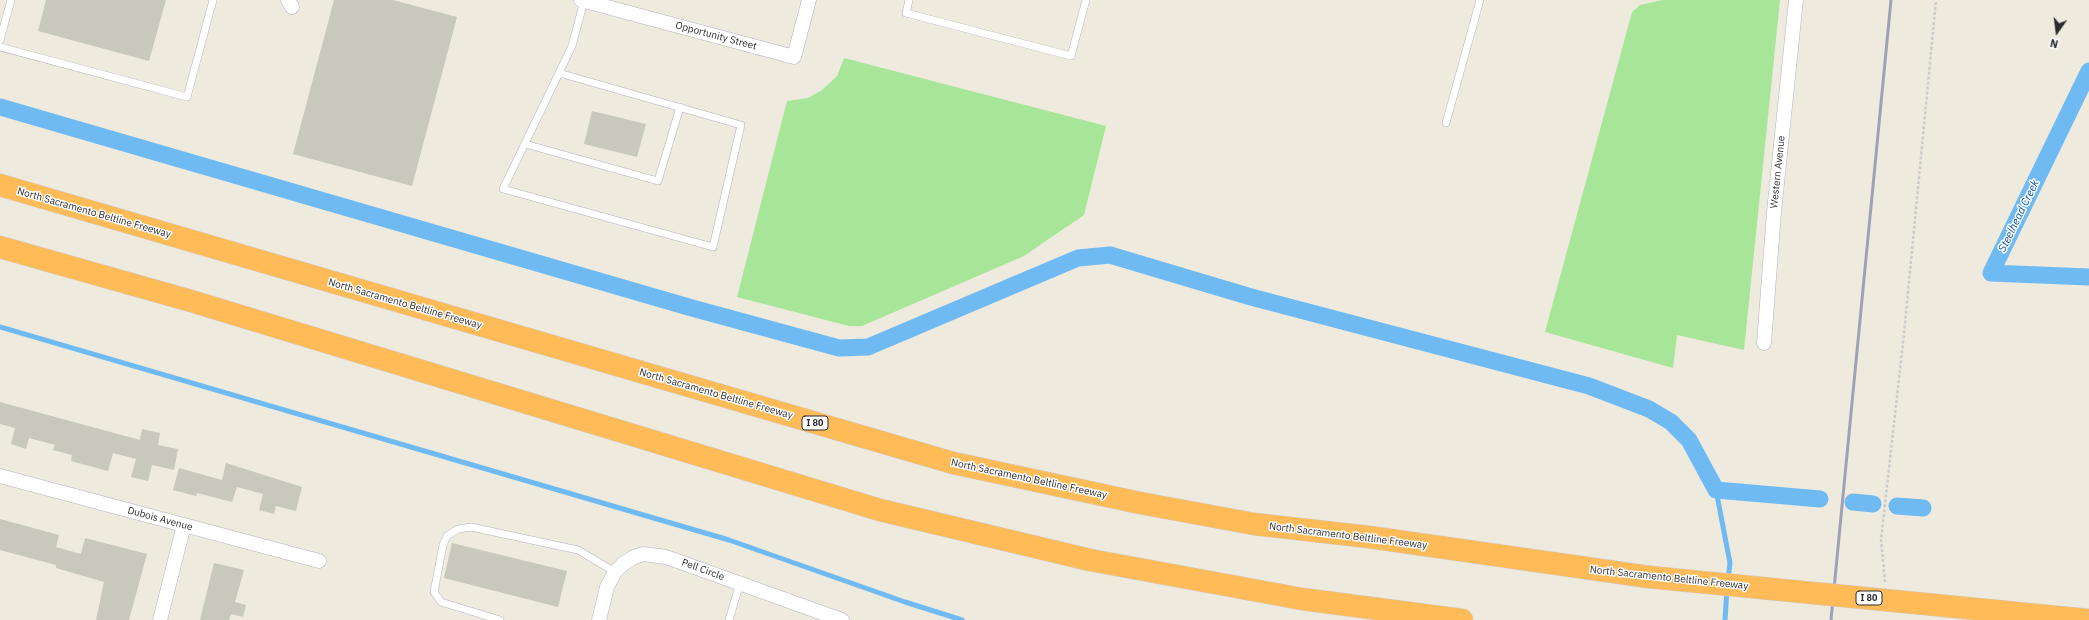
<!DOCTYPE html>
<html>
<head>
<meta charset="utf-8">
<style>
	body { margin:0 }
	#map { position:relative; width:2089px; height:620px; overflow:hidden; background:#eeeade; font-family:"IBM Plex Sans",sans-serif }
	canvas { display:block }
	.north { position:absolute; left:2037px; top:12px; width:40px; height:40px; -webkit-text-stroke:3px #fff; paint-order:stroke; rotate:194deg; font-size:11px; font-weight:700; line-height:16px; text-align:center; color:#2c2c2c }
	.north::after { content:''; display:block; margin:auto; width:14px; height:18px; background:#2c2c2c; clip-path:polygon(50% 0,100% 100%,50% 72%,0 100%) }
</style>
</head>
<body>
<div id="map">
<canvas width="2089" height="620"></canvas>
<div class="north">N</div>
</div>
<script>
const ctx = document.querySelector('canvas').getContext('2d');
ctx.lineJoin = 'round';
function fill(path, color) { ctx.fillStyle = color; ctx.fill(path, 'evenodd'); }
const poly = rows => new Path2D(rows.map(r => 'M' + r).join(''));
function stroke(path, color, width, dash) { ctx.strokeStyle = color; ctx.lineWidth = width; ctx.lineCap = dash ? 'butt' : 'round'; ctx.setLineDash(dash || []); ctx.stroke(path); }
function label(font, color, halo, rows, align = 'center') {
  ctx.font = font + ' "IBM Plex Sans",sans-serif'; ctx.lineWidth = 3; ctx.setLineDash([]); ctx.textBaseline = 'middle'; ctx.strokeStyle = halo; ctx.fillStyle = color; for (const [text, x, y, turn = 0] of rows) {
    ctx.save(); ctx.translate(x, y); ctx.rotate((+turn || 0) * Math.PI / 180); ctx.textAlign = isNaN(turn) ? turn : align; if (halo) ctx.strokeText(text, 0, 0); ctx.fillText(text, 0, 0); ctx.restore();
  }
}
const green = poly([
	[1662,0,1780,0,1744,350,1677,335,1673,368,1545,332,1632,12,1640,5],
	[844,58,1106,126,1084,215,1024,256,862,326,849,326,737,297,787,101,808,98,822,90,837,76]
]);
const stream = poly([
	[0,327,729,540,905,602,962,620],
	[1716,490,1730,563,1728,579],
	[1725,620,1727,589]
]);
const canal = poly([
	[2089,71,1991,273,2089,277],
	[0,107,692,308,839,348,868,347,1078,258,1110,255,1251,297,1589,386,1649,409,1671,422,1689,440,1716,490,1820,499],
	[1853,502,1873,504],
	[1897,506,1923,508]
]);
const building = poly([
	[46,0,166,0,149,61,38,31],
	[334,0,393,0,457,17,412,186,293,154],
	[592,111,646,124,637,157,584,144],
	[0,402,140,440,142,429,160,433,158,445,178,449,174,470,152,465,148,481,131,477,136,459,113,453,108,471,71,461,72,455,53,450,55,445,29,438,26,449,11,444,15,428,0,424],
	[226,463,302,487,296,511,276,506,274,514,259,510,263,494,237,487,232,502,197,493,196,496,173,490,179,468,222,480],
	[0,519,59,535,56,547,81,554,85,538,147,554,129,620,96,620,104,582,56,568,56,565,0,550],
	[452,543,567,571,558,607,444,578],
	[214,563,244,570,235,602,246,605,243,617,231,614,229,620,200,620]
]);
const path = poly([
	[1885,582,1881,540,1904,334,1936,0]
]);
const service = poly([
	[909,0,906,13,1071,56,1086,0],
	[0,40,11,0],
	[0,47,187,97,213,0],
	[559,73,741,125,713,247,503,189,559,73,572,46,584,1],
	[1446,123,1480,0],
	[525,144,658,181,680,107],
	[500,620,441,602,434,592,443,545,447,536,458,529,471,527,578,550,615,572],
	[729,620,740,583]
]);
const minor = poly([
	[288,0,292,7],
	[581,0,794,57,809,0],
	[1764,343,1774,212,1796,0],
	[0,476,319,561],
	[160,620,184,525],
	[599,620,607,587,615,572,623,564,634,557,644,554,666,557,842,620]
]);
const motorway = poly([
	[0,185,953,463,1140,503,1254,524,1369,537,1649,577],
	[0,247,191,301,880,510,1090,560,1302,599,1462,620]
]);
const rail = poly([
	[1831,620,1891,0]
]);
const motorwayBridge = poly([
	[1649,577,2089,620]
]);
const shields = [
	[815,423,26],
	[1869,598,26]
];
const shieldNames = [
	["I 80",815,423],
	["I 80",1869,598]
];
const streetNames = [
	["Opportunity Street",716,36,15],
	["Western Avenue",1778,172,-84],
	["North Sacramento Beltline Freeway",94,213,16],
	["North Sacramento Beltline Freeway",405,304,16],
	["North Sacramento Beltline Freeway",716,394,16],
	["North Sacramento Beltline Freeway",1029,479,12],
	["Dubois Avenue",160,519,15],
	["North Sacramento Beltline Freeway",1348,536,7],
	["Pell Circle",703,570,20],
	["North Sacramento Beltline Freeway",1669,578,6]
];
const waterNames = [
	["Steelhead Creek",2019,216,-64]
];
fill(green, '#a7e699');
stroke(stream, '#6fbaf3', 5);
stroke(canal, '#6fbaf3', 17);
fill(building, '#c9c8bc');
stroke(service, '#b2b2c0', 8);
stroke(minor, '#b2b2c0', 15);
stroke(motorway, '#ccc', 23);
stroke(path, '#ccc', 2.5, [3, 2]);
stroke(service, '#fff', 7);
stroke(minor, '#fff', 14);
stroke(motorway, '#ffbb58', 22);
stroke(rail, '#a1a0b7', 3);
stroke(motorwayBridge, '#ccc', 23, []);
stroke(motorwayBridge, '#ffbb58', 22);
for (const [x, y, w] of shields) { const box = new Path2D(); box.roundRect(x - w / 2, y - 7, w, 14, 3); ctx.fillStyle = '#fff'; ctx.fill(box); stroke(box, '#2c2c2c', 1); }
label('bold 9px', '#2c2c2c', null, shieldNames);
label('10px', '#2c2c2c', '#fff', streetNames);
label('italic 11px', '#0955a3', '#fff', waterNames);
</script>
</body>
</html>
